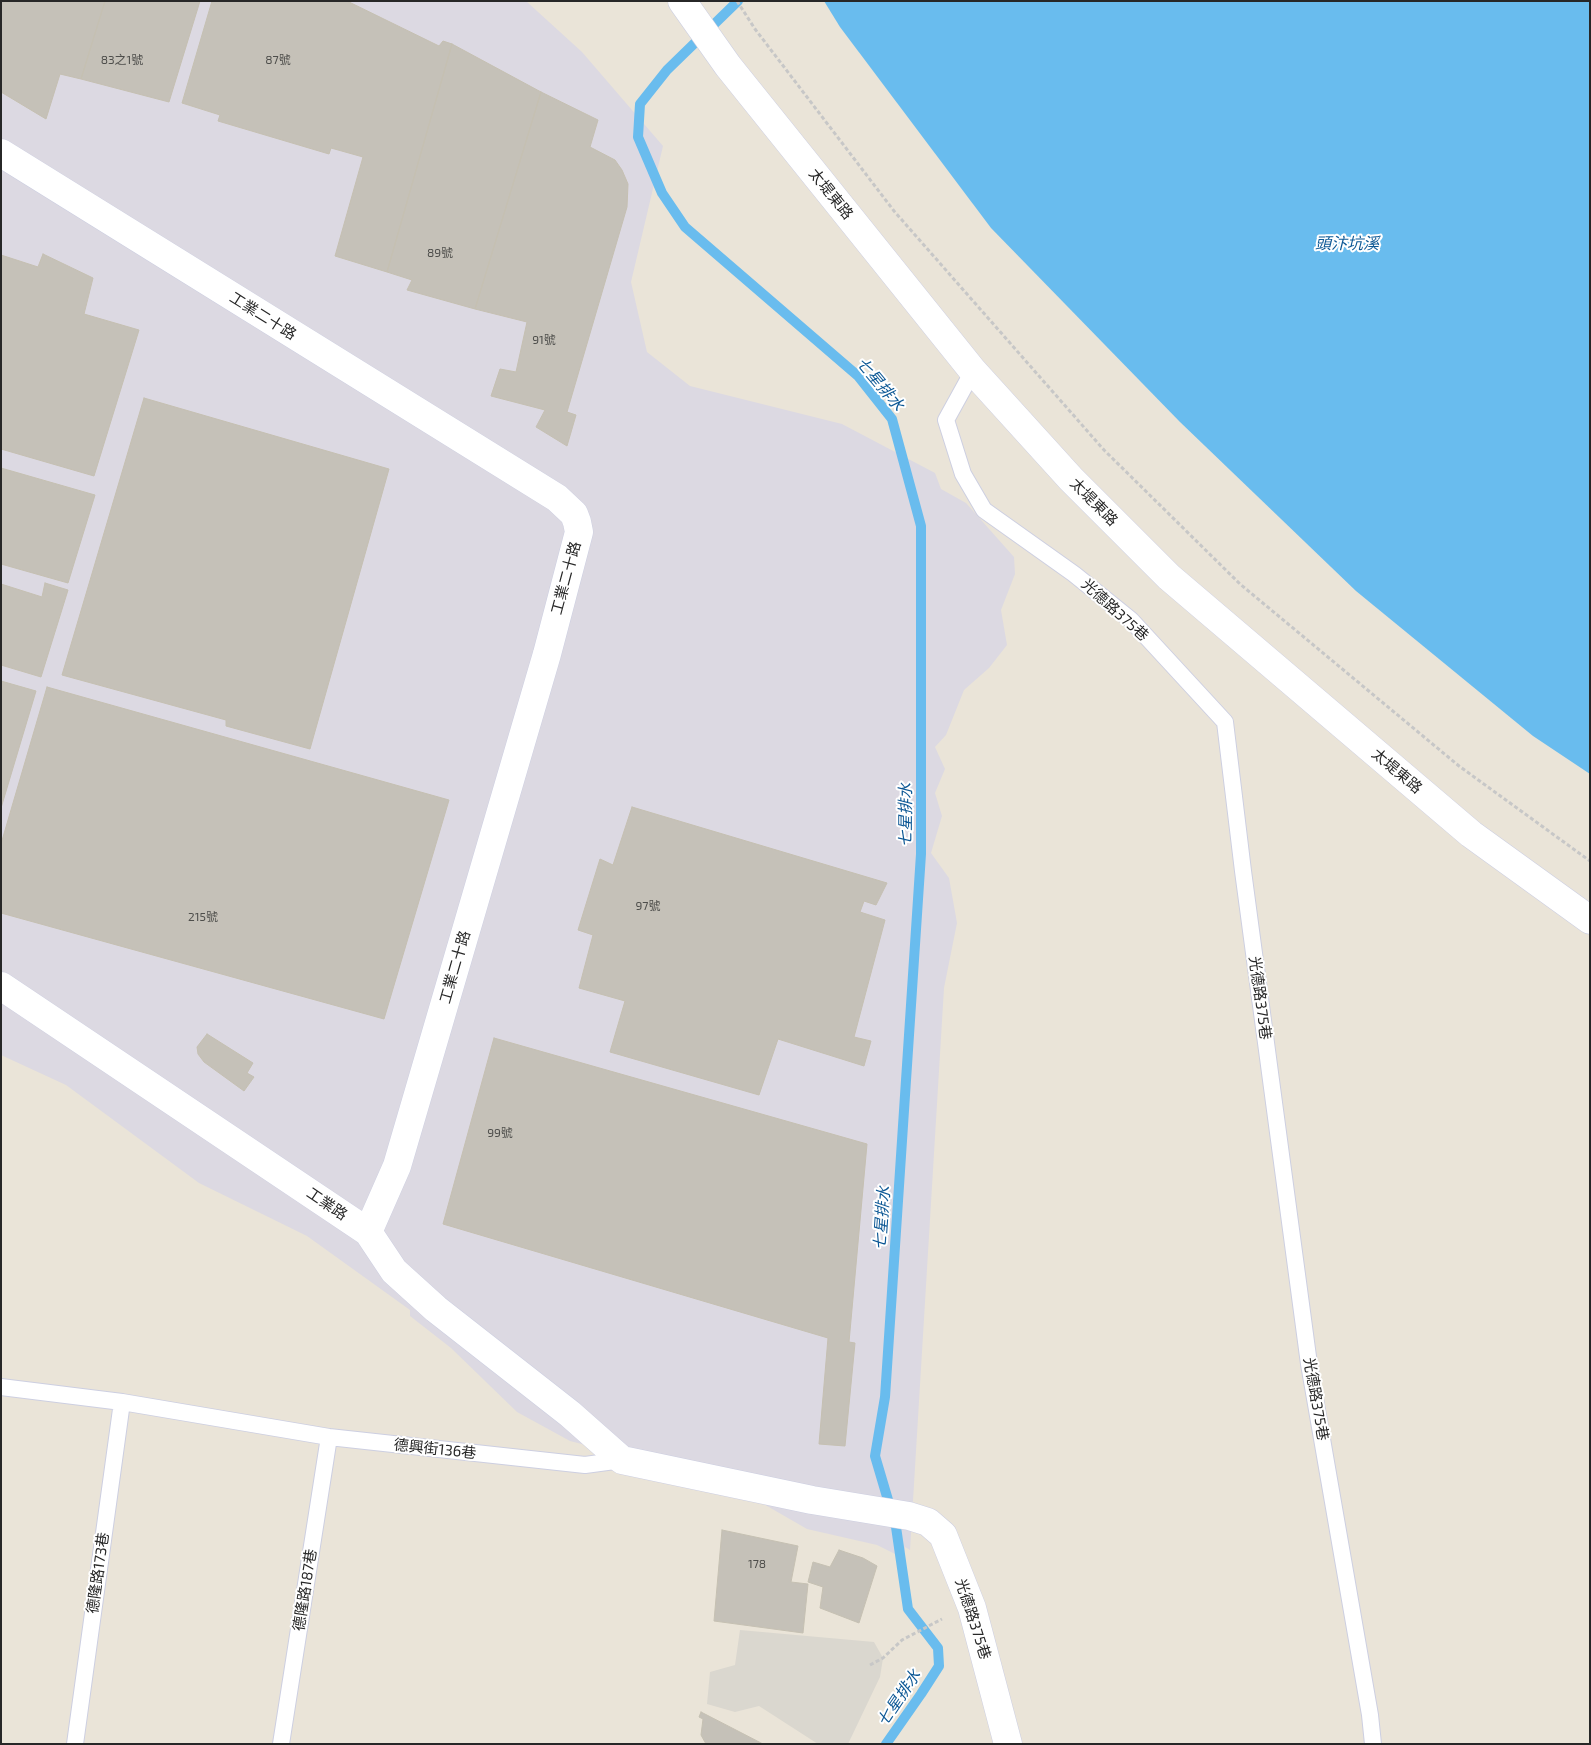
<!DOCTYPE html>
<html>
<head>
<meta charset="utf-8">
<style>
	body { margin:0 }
	#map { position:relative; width:1591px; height:1745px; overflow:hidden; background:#eae4d8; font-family:"Exo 2",sans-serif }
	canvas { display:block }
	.frame { position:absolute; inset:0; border:2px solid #272727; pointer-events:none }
</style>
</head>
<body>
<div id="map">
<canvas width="1591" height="1745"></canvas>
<div class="frame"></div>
</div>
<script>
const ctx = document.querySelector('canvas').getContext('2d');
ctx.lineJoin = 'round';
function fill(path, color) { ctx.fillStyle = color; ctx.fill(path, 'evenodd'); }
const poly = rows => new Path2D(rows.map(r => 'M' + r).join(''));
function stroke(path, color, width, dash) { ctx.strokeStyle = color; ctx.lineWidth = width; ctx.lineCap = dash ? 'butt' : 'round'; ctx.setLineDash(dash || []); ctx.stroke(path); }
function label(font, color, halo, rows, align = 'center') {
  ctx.font = font + ' "Exo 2","Noto Sans TC",sans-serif'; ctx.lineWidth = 4; ctx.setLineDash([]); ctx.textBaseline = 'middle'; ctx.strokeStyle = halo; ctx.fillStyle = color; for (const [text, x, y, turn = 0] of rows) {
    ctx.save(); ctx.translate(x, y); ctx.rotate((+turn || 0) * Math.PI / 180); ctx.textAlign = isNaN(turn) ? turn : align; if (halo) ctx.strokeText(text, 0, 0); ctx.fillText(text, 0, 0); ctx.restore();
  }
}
const industrial = poly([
	[1,1,526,1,582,52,663,146,631,282,647,352,690,386,842,424,935,473,941,489,966,503,1014,557,1015,574,1001,610,1007,645,989,668,964,690,946,735,935,747,945,769,935,793,942,816,931,853,949,878,957,923,944,988,910,1550,905,1547,905,1552,897,1555,877,1545,807,1529,722,1480,570,1441,517,1412,451,1348,410,1316,410,1310,307,1236,199,1183,66,1085,1,1055]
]);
const plaza = poly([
	[740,1630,874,1642,883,1658,880,1677,848,1744,818,1744,759,1706,735,1712,707,1704,710,1672,735,1665]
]);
const water = poly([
	[824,1,1590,1,1590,774,1533,736,1356,591,1180,422,991,228,840,27]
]);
const stream = poly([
	[738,1,667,70,640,104,638,137,662,193,685,227,858,376,892,419,921,526,921,854,885,1397,875,1456,896,1527,908,1609,938,1648,939,1666,921,1694,886,1744]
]);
const building = poly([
	[1,1,105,1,81,79,60,74,46,119,1,92,1,1],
	[105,1,200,1,169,102,81,79,105,1],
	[212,1,347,1,439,46,443,41,452,44,387,272,335,256,363,157,331,148,329,154,218,121,220,115,182,103,212,1],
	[452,44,541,92,475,309,407,290,412,280,387,272,452,44],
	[541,92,598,120,590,147,615,160,622,170,628,184,627,207,567,412,576,415,567,446,536,427,545,410,491,396,500,369,516,372,527,322,475,309,541,92],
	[43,254,93,278,84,314,139,330,94,476,1,449,1,255,38,267,43,254],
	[144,398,389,469,310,749,226,726,226,720,62,675,144,398],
	[1,468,95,495,68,583,1,564,1,468],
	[45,583,68,590,41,677,1,665,1,584,42,597,45,583],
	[1,681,36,691,1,808,1,681],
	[47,687,449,800,384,1019,1,913,1,844,47,687],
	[632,807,887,883,876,905,864,901,860,912,885,920,854,1037,871,1041,864,1066,778,1039,759,1095,610,1052,625,1001,579,988,593,935,578,930,600,859,613,865,632,807],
	[207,1034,253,1063,247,1073,254,1077,244,1091,204,1062,198,1054,197,1047,207,1034],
	[494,1038,867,1144,849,1342,855,1343,845,1446,819,1444,828,1338,443,1224,494,1038],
	[722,1530,798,1546,791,1582,808,1584,803,1633,714,1621,722,1530],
	[839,1550,863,1558,877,1566,859,1623,820,1608,823,1587,808,1582,813,1562,830,1567,839,1550],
	[701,1712,734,1729,763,1744,706,1744,701,1735,703,1719,699,1717,701,1712]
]);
const path = poly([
	[737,1,755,29,894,211,1104,450,1240,584,1459,766,1590,861],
	[870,1665,883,1658,902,1640,942,1619]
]);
const lane = poly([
	[973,371,946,420,963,474,984,510,1074,574,1131,620,1225,722,1243,871,1309,1364,1370,1715,1373,1744],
	[1,1387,122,1402,329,1437,585,1465,622,1460],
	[75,1744,122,1402],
	[281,1744,329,1437]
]);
const street = poly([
	[682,1,728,66,973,371,1071,479,1169,577,1471,834,1590,920],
	[1,153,557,498,574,514,577,522,579,532,547,654,397,1166,368,1232],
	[1,986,368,1232,394,1271,436,1309,570,1414,622,1460,812,1500,909,1516,928,1522,943,1535,972,1608,1008,1744]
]);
const numberNames = [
	["83之1號",122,60],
	["87號",278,60],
	["89號",440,253],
	["91號",544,340],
	["97號",648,906],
	["215號",203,917],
	["99號",500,1133],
	["178",757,1564]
];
const streetNames = [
	["太堤東路",831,194,51],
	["工業二十路",263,316,32],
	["太堤東路",1094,502,45],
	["工業二十路",566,578,-75],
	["光德路375巷",1115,610,42],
	["太堤東路",1397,771,40],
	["工業二十路",455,967,-74],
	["光德路375巷",1260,998,82],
	["工業路",327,1204,34],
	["光德路375巷",1316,1399,80],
	["德興街136巷",435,1449,6],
	["德隆路173巷",98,1573,-82],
	["德隆路187巷",305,1590,-81],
	["光德路375巷",973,1619,72]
];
const waterNames = [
	["頭汴坑溪",1347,244],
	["七星排水",880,384,50],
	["七星排水",906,815,-90],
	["七星排水",882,1218,-86],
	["七星排水",899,1698,-56]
];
fill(industrial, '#dcd9e2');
fill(plaza, '#dad7cf');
fill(water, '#69bcee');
stroke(stream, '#69bcee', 10);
fill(building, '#c5c1b8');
stroke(building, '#c5c0b2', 1);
stroke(lane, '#cdcfe1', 18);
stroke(street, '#cdcfe1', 29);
stroke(path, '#c7c7c7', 3, [4, 2.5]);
stroke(lane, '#fff', 16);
stroke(street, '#fff', 28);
label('12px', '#4e4e4b', null, numberNames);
label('15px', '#272727', '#fff', streetNames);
label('italic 16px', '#0d5895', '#fff', waterNames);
</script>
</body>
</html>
